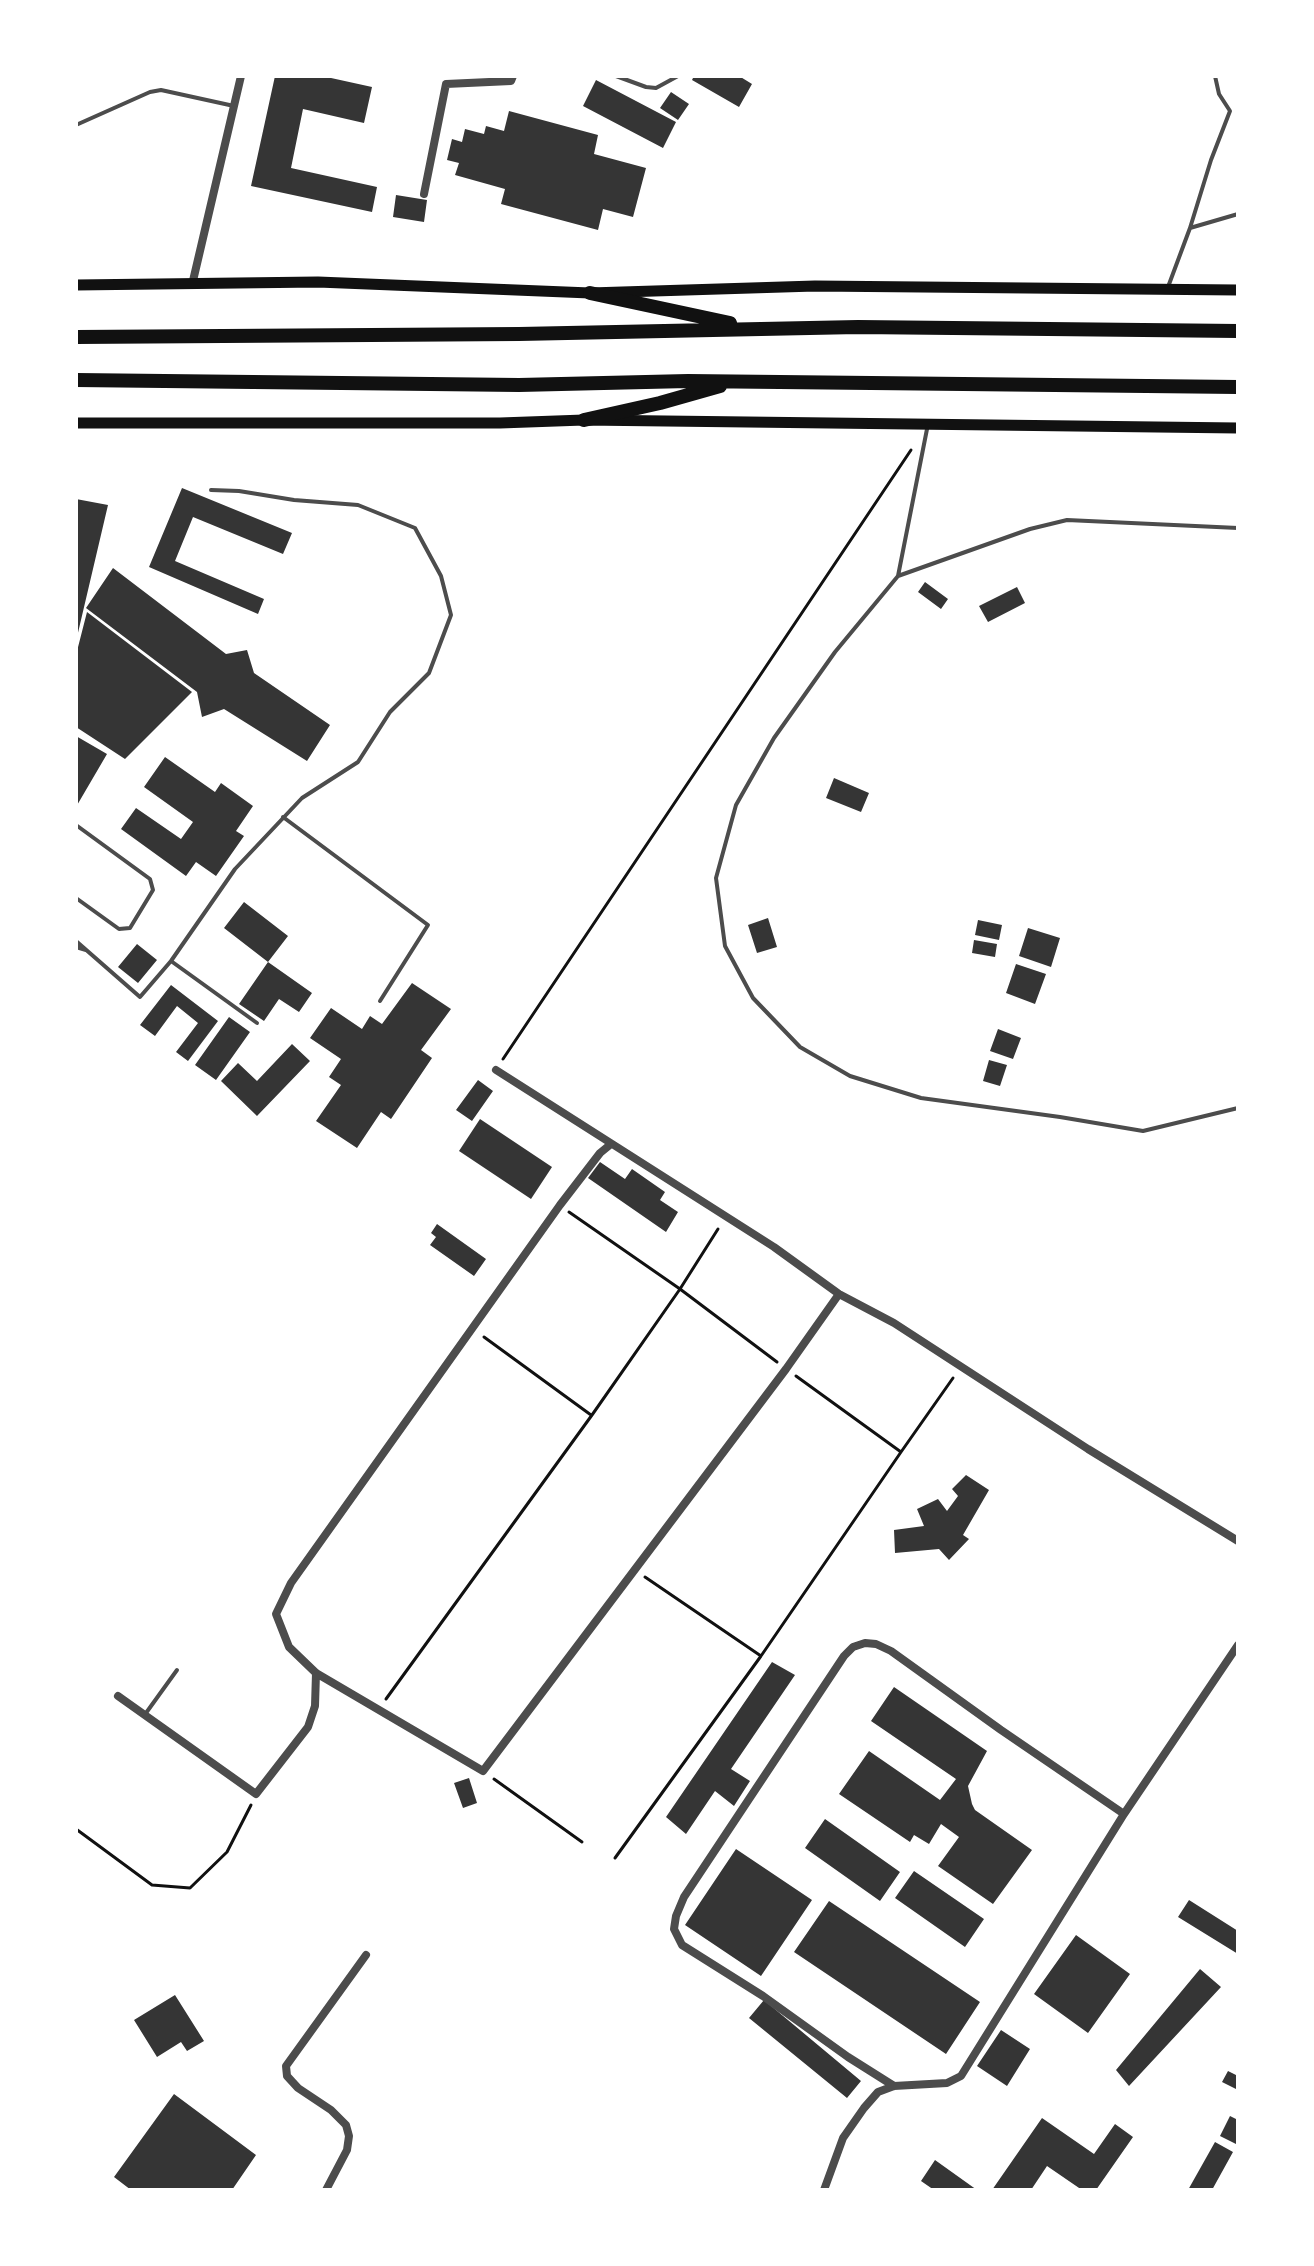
<!DOCTYPE html>
<html>
<head>
<meta charset="utf-8">
<style>
	body { margin:0 }
	#map { position:relative; width:1314px; height:2266px; overflow:hidden; background:#fff; font-family:"Crimson Pro",serif }
	canvas { display:block }
	.frame { position:absolute; inset:0; border:78px solid #fff; pointer-events:none }
</style>
</head>
<body>
<div id="map">
<canvas width="1314" height="2266"></canvas>
<div class="frame"></div>
</div>
<script>
const ctx = document.querySelector('canvas').getContext('2d');
ctx.lineJoin = 'round';
function fill(path, color) { ctx.fillStyle = color; ctx.fill(path, 'evenodd'); }
const poly = rows => new Path2D(rows.map(r => 'M' + r).join(''));
function stroke(path, color, width, dash) { ctx.strokeStyle = color; ctx.lineWidth = width; ctx.lineCap = dash ? 'butt' : 'round'; ctx.setLineDash(dash || []); ctx.stroke(path); }
const building = poly([
	[275,76,322,76,372,87,364,123,303,109,291,168,377,187,372,212,251,186],
	[694,76,739,76,752,84,739,107,692,80],
	[596,80,676,122,663,148,583,106],
	[671,92,689,104,678,120,660,108],
	[509,111,598,135,594,154,646,168,633,217,603,209,598,230,501,204,505,189,455,175,459,163,447,160,452,139,462,142,465,129,484,134,486,126,504,131],
	[396,195,427,200,424,222,393,217],
	[182,488,292,533,283,554,193,517,175,561,264,599,258,614,149,567],
	[76,499,108,505,77,637,76,637],
	[113,568,226,654,247,650,254,673,330,725,307,761,224,709,202,717,197,692,86,608],
	[925,582,948,599,941,609,918,592],
	[1017,587,1025,603,988,622,979,606],
	[87,612,192,692,125,759,76,727,76,655],
	[76,736,107,754,76,807],
	[165,757,215,792,221,783,253,806,236,831,244,836,216,876,196,862,186,876,121,829,136,808,181,839,193,822,144,787],
	[834,778,869,793,861,812,826,798],
	[244,902,288,936,268,962,224,928],
	[768,918,777,947,757,953,748,925],
	[978,920,1002,925,999,940,975,935],
	[1028,928,1060,938,1051,967,1019,956],
	[974,940,997,944,995,957,972,953],
	[137,944,157,960,138,983,118,967],
	[268,962,312,993,299,1012,279,999,264,1021,239,1004],
	[1016,964,1046,974,1035,1004,1006,993],
	[412,983,451,1009,421,1050,432,1058,391,1119,381,1112,357,1148,316,1121,341,1085,329,1077,341,1059,310,1038,331,1008,362,1029,370,1016,382,1024],
	[171,985,218,1021,188,1061,176,1052,198,1023,177,1006,155,1036,140,1025],
	[229,1017,250,1032,216,1080,195,1065],
	[998,1029,1021,1038,1013,1059,990,1051],
	[292,1044,310,1061,257,1116,221,1081,238,1063,257,1081],
	[989,1060,1007,1065,1000,1086,983,1081],
	[478,1080,493,1091,472,1121,456,1110],
	[480,1119,552,1167,531,1199,459,1151],
	[600,1162,625,1179,632,1169,665,1192,660,1200,678,1212,666,1232,588,1178],
	[437,1224,486,1259,474,1276,430,1245,436,1237,431,1233],
	[966,1475,989,1490,963,1535,969,1539,949,1560,939,1549,895,1553,894,1530,924,1526,917,1509,938,1499,947,1511,958,1496,952,1489],
	[772,1662,795,1675,731,1769,750,1781,734,1806,715,1791,686,1834,666,1817],
	[894,1687,987,1751,968,1786,972,1804,975,1810,1032,1850,993,1904,938,1866,959,1837,941,1824,929,1844,914,1835,910,1842,839,1794,869,1751,940,1800,956,1779,871,1721],
	[469,1778,477,1803,463,1808,454,1783],
	[825,1819,900,1872,880,1901,805,1848],
	[736,1849,812,1900,761,1976,685,1925],
	[914,1871,984,1919,965,1947,895,1898],
	[1189,1900,1238,1931,1238,1954,1178,1917],
	[829,1901,980,2002,946,2054,794,1952],
	[1076,1935,1130,1974,1088,2033,1034,1994],
	[1200,1969,1221,1987,1129,2086,1116,2070],
	[175,1995,204,2041,187,2051,181,2042,157,2057,134,2020],
	[764,2000,861,2081,847,2098,749,2018],
	[1001,2030,1030,2049,1007,2086,977,2066],
	[1228,2071,1238,2076,1238,2090,1222,2082],
	[174,2094,256,2155,232,2190,131,2190,114,2177],
	[1230,2116,1238,2120,1238,2145,1220,2136],
	[1042,2118,1094,2154,1115,2124,1133,2137,1096,2190,1082,2190,1047,2166,1031,2190,992,2190],
	[1215,2142,1233,2152,1212,2190,1188,2190],
	[935,2160,977,2190,934,2190,921,2181]
]);
const path = poly([
	[503,1059,911,450],
	[569,1212,680,1289,777,1362],
	[484,1337,591,1415],
	[796,1376,901,1452,953,1378],
	[645,1577,761,1656],
	[386,1699,592,1415,680,1289,718,1229],
	[494,1779,582,1842],
	[76,1829,152,1885,190,1888,227,1852,251,1805],
	[615,1858,761,1656,901,1452]
]);
const service = poly([
	[616,76,646,87,656,88,678,76],
	[76,125,150,92,161,90,234,106],
	[1190,228,1211,160,1230,111,1219,94,1215,76],
	[1168,287,1190,228,1238,214],
	[928,424,898,576,835,652,774,738,736,805,716,878,725,946,753,998,800,1047,850,1076,921,1098,1060,1117,1143,1131,1238,1108],
	[898,576,1030,529,1067,520,1238,528],
	[283,817,428,925,380,1001],
	[76,825,150,879,153,890,130,928,119,929,76,898],
	[76,941,140,997,171,961,235,869,302,798,358,762,390,712,429,673,451,615,441,576,415,528,358,505,294,500,239,491,211,490],
	[76,947,86,950],
	[171,961,257,1023],
	[146,1713,177,1670]
]);
const minor = poly([
	[424,194,446,84,511,81,513,76],
	[192,285,241,76],
	[496,1070,774,1247,839,1294,894,1323,1088,1449,1238,1541],
	[611,1144,600,1153,560,1205,291,1583,276,1614,289,1647,316,1673,483,1771,786,1369,839,1294],
	[118,1696,256,1794,308,1727,315,1706,316,1673],
	[894,2086,848,2057,763,1996,682,1945,674,1929,676,1916,684,1897,844,1656,853,1647,865,1643,876,1644,891,1651,1001,1730,1124,1814],
	[326,2190,347,2150,349,2136,346,2125,331,2110,298,2088,287,2076,286,2066,366,1955],
	[824,2190,843,2138,864,2108,878,2092,894,2086,947,2083,961,2076,1124,1814,1238,1645]
]);
const secondary = poly([
	[76,285,318,282,590,293,815,286,1238,290],
	[76,423,500,423,584,420,1238,428]
]);
const trunk = poly([
	[590,293,730,323],
	[76,337,519,334,858,327,1238,331],
	[76,380,519,385,688,381,1238,387],
	[584,420,660,403,720,386]
]);
fill(building, '#353535');
stroke(path, '#111', 3);
stroke(service, '#4c4c4c', 4);
stroke(minor, '#4c4c4c', 8);
stroke(secondary, '#111', 11);
stroke(trunk, '#111', 14);
</script>
</body>
</html>
